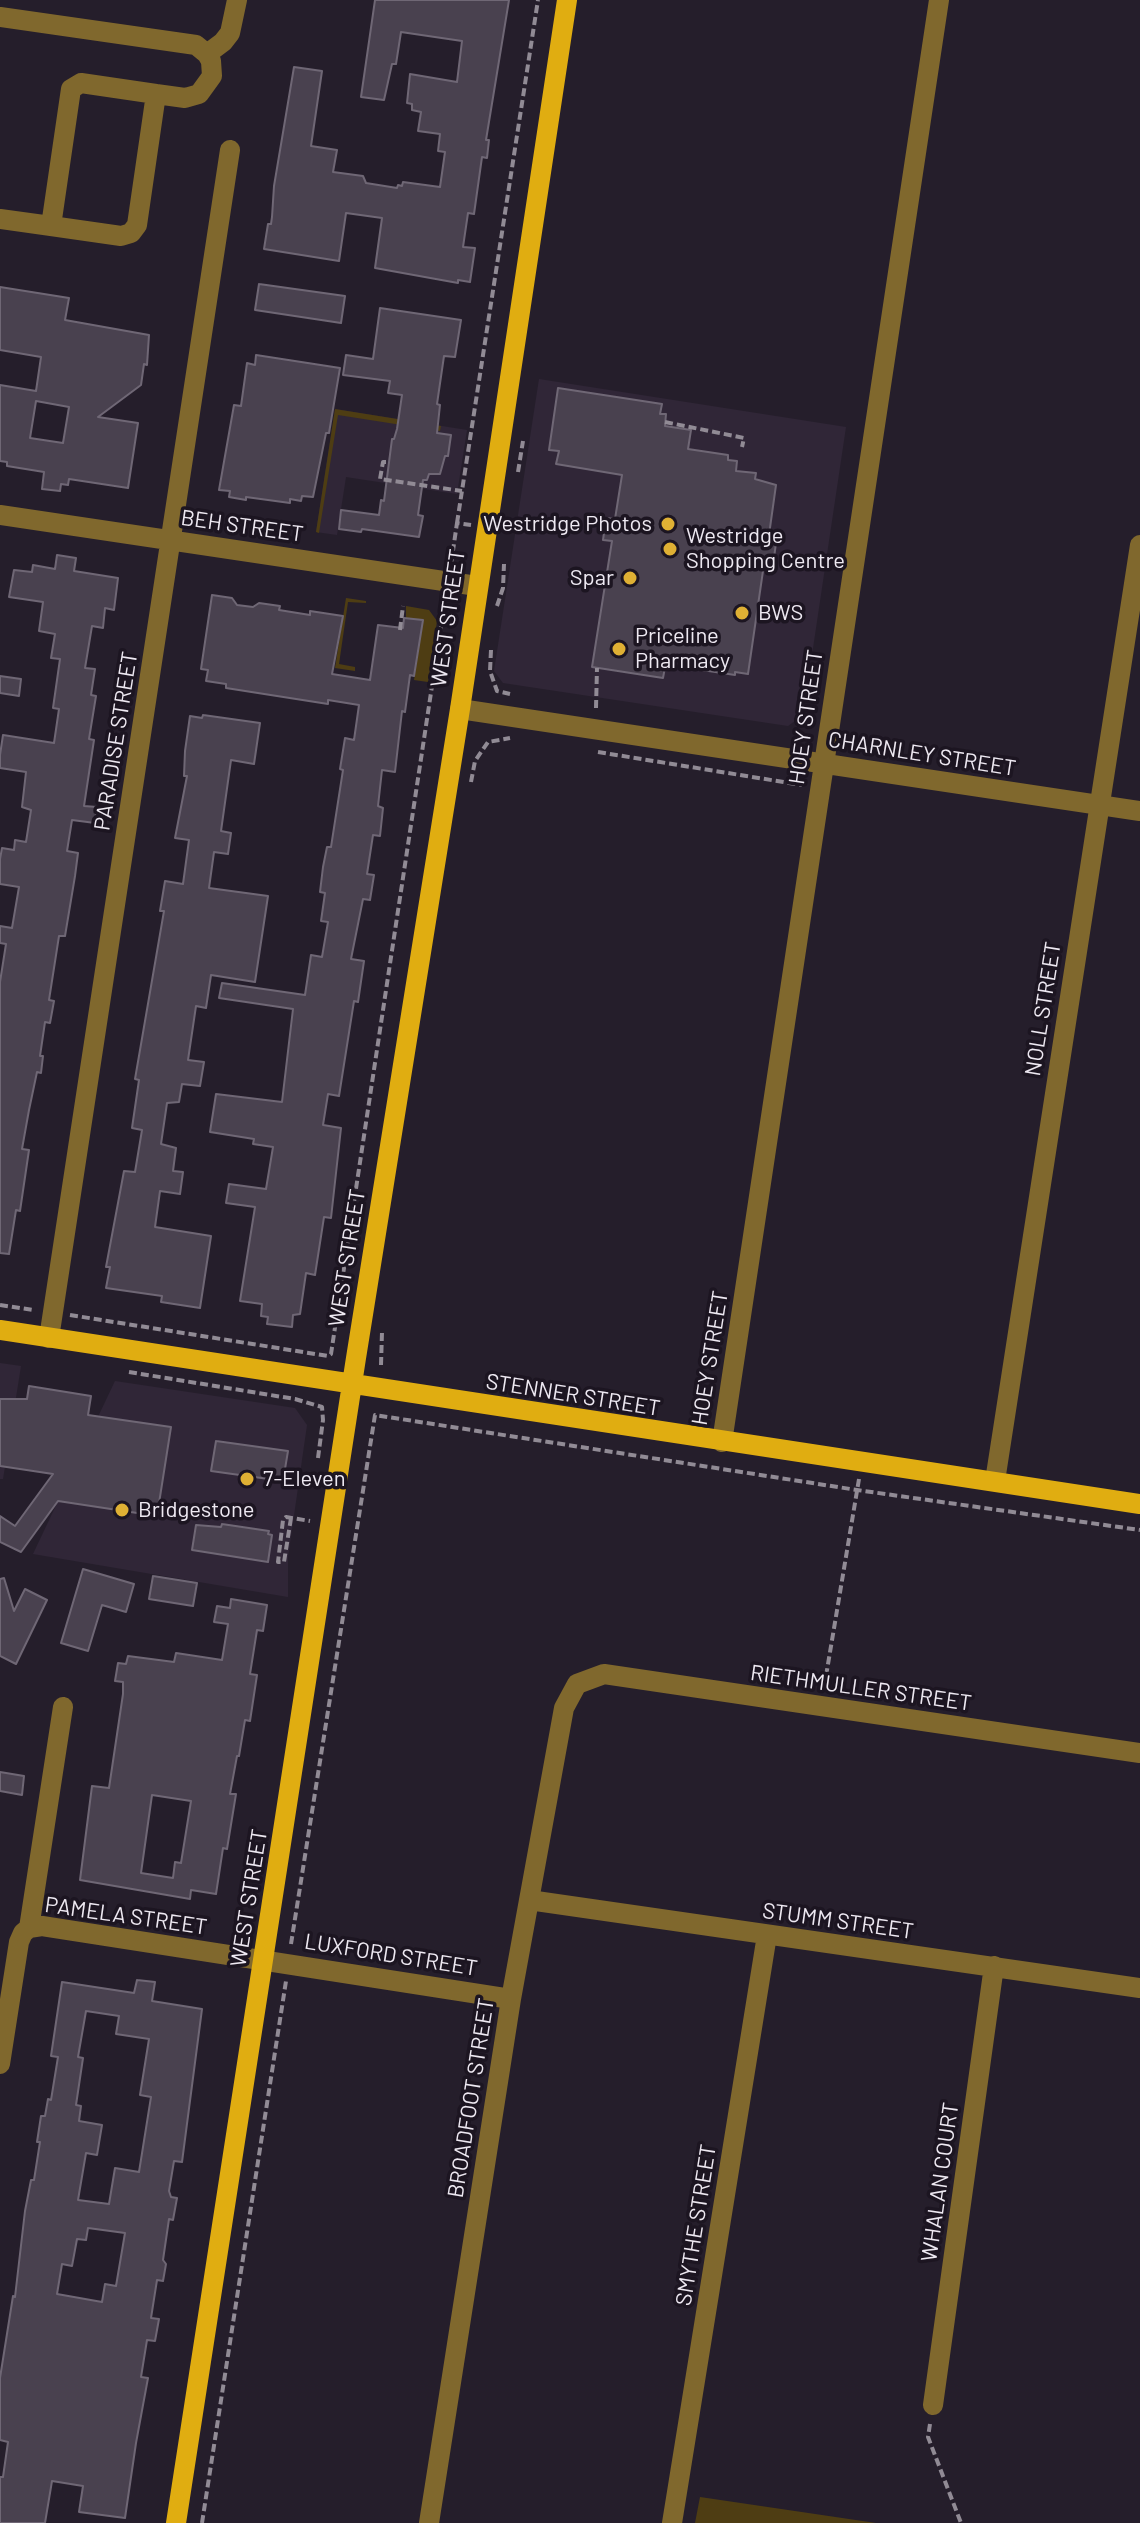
<!DOCTYPE html>
<html>
<head>
<meta charset="utf-8">
<style>
	body { margin:0 }
	canvas { display:block; background:#251e2b }
</style>
</head>
<body>
<canvas width="1140" height="2523"></canvas>
<script>
const ctx = document.querySelector('canvas').getContext('2d');
ctx.lineJoin = 'round';
function fill(path, color) { ctx.fillStyle = color; ctx.fill(path, 'evenodd'); }
const poly = rows => new Path2D(rows.map(r => 'M' + r).join(''));
function stroke(path, color, width, dash) { ctx.strokeStyle = color; ctx.lineWidth = width; ctx.lineCap = dash ? 'butt' : 'round'; ctx.setLineDash(dash || []); ctx.stroke(path); }
function label(font, color, halo, rows, align = 'center') {
  ctx.font = font + ' Barlow,sans-serif'; ctx.lineWidth = 7; ctx.setLineDash([]); ctx.textBaseline = 'middle'; ctx.strokeStyle = halo; ctx.fillStyle = color; for (const [text, x, y, turn = 0] of rows) {
    ctx.save(); ctx.translate(x, y); ctx.rotate((+turn || 0) * Math.PI / 180); ctx.textAlign = isNaN(turn) ? turn : align; if (halo) ctx.strokeText(text, 0, 0); ctx.fillText(text, 0, 0); ctx.restore();
  }
}
const built = poly([
	[539,379,846,427,803,715,788,726,503,683,494,671],
	[335,409,467,430,457,494,346,477,337,535,316,532],
	[0,1363,21,1366,3,1479,0,1479],
	[115,1381,295,1408,307,1425,288,1557,288,1597,33,1554]
]);
const green = poly([
	[335,409,441,426,440,431,338,415,319,533,316,532],
	[346,598,366,601,366,603,348,602,339,664,355,667,355,671,335,668],
	[406,606,429,610,437,621,428,682,414,680,423,621,406,618],
	[700,2497,876,2523,695,2523]
]);
const building = poly([
	[375,0,509,0,486,140,489,140,487,158,482,157,474,214,468,213,463,247,475,248,470,282,458,280,458,283,375,268,382,218,346,213,339,261,264,249,268,224,271,224,272,217,274,186,294,67,322,71,311,146,337,150,333,172,363,176,366,183,397,188,398,185,402,186,403,182,440,187,445,152,438,151,440,134,418,131,421,112,412,110,412,104,407,103,410,74,457,82,462,41,401,32,396,64,392,64,384,100,361,97,375,0],
	[259,284,345,296,341,323,255,310,259,284],
	[0,287,69,298,65,320,149,335,147,365,144,364,141,385,98,417,138,423,128,488,69,479,68,485,61,484,60,491,42,489,44,472,7,466,7,462,0,461,0,385,36,391,41,357,0,350,0,287],
	[36,401,69,407,63,443,30,438,36,401],
	[380,308,461,320,455,357,444,356,437,404,440,405,437,433,451,435,448,456,445,456,440,474,429,474,427,480,423,480,418,515,423,516,419,537,362,529,361,532,339,529,341,510,379,515,381,500,384,501,392,439,394,439,397,429,402,395,388,393,390,381,343,375,346,355,373,359,380,308],
	[256,355,340,368,329,433,326,433,313,497,302,496,301,501,290,499,290,503,246,497,246,500,229,497,230,491,219,490,234,405,241,406,247,363,255,365,256,355],
	[558,388,662,404,660,414,666,414,665,426,691,430,688,449,728,455,728,460,737,461,736,471,756,473,755,479,776,485,768,542,776,543,773,565,764,564,748,674,735,672,735,675,702,670,703,667,666,662,663,678,592,667,612,541,603,540,606,518,615,519,622,475,556,464,559,451,549,450,558,388],
	[57,555,76,558,74,571,118,578,114,610,105,608,103,628,92,626,85,668,95,669,91,695,96,696,89,739,94,740,84,806,97,807,95,823,72,820,67,851,78,853,75,876,65,936,59,936,49,1000,54,1001,50,1023,45,1022,40,1056,43,1056,41,1073,37,1072,29,1110,22,1149,29,1150,20,1211,16,1210,9,1254,0,1253,0,982,6,944,0,943,0,926,12,928,19,887,0,884,0,859,2,848,14,850,15,840,26,842,31,810,22,807,26,772,0,768,0,755,3,735,54,743,59,709,53,708,60,659,51,658,55,634,39,631,43,602,9,597,14,570,32,572,33,565,55,569,57,555],
	[212,595,232,598,237,605,253,607,259,603,280,606,279,610,310,615,310,611,343,616,332,674,370,680,378,625,403,628,404,618,423,620,414,676,410,675,405,712,402,711,395,772,382,770,378,806,383,808,380,836,373,835,367,874,374,875,370,900,363,899,351,959,364,961,358,1002,354,1001,339,1096,328,1094,323,1125,341,1128,331,1218,324,1217,315,1275,306,1273,300,1314,293,1315,292,1327,267,1324,268,1317,261,1316,262,1304,240,1301,255,1207,226,1203,229,1184,266,1189,273,1147,253,1144,254,1139,210,1132,216,1094,282,1102,293,1009,219,998,222,983,305,995,311,955,322,957,328,922,321,921,325,893,320,892,323,867,327,847,331,847,343,770,340,769,345,738,354,740,359,705,328,700,328,704,226,688,226,684,206,681,208,670,201,669,212,595],
	[0,676,21,679,19,696,0,693,0,676],
	[203,715,260,723,254,764,231,760,221,831,231,833,228,854,214,852,209,888,268,896,255,982,211,975,206,1008,196,1006,188,1060,204,1062,200,1086,182,1084,179,1102,167,1103,161,1144,176,1148,173,1171,183,1172,180,1194,160,1191,155,1227,211,1236,200,1308,161,1302,162,1296,106,1288,110,1267,106,1267,124,1171,135,1172,142,1130,132,1128,139,1080,135,1079,164,911,160,911,165,881,183,884,189,840,175,838,187,776,184,776,185,751,190,716,202,718,203,715],
	[29,1386,91,1396,88,1415,171,1427,157,1516,58,1501,21,1552,0,1542,0,1516,15,1526,53,1474,0,1466,0,1399,27,1399,29,1386],
	[216,1441,288,1451,283,1481,211,1471,216,1441],
	[222,1524,269,1531,268,1534,272,1535,268,1562,192,1550,196,1525,221,1527,222,1524],
	[83,1569,134,1584,126,1612,102,1605,88,1651,61,1643,83,1569],
	[153,1576,197,1583,193,1606,149,1599,153,1576],
	[4,1578,14,1611,25,1589,47,1600,16,1664,0,1656,0,1579,4,1578],
	[231,1599,267,1605,263,1631,257,1630,250,1674,257,1675,250,1721,245,1720,239,1756,237,1756,230,1794,236,1794,227,1849,223,1848,216,1894,191,1890,190,1899,80,1880,92,1786,109,1788,123,1694,123,1682,115,1681,118,1663,126,1664,128,1656,174,1662,176,1653,222,1660,228,1624,214,1622,217,1606,230,1608,231,1599],
	[152,1795,191,1801,181,1863,175,1862,173,1878,141,1873,152,1795],
	[0,1772,24,1776,22,1795,0,1791,0,1772],
	[137,1980,155,1982,152,2001,202,2009,182,2162,174,2161,169,2191,171,2197,177,2198,173,2220,169,2219,163,2260,166,2264,163,2281,157,2280,151,2318,159,2319,155,2341,147,2340,141,2377,148,2378,136,2443,125,2518,79,2512,83,2486,52,2481,45,2523,0,2523,0,2477,3,2477,8,2442,0,2440,0,2378,13,2296,15,2297,25,2211,31,2180,34,2180,40,2142,37,2142,41,2116,45,2116,48,2099,51,2100,58,2057,51,2056,62,1982,134,1993,137,1980],
	[86,2011,119,2016,116,2034,149,2039,140,2095,151,2097,139,2172,115,2168,109,2204,78,2200,86,2153,97,2155,102,2125,79,2121,81,2106,76,2105,83,2058,78,2057,86,2011],
	[88,2228,125,2233,116,2286,105,2284,102,2302,57,2294,62,2264,72,2266,77,2239,86,2240,88,2228]
]);
const path = poly([
	[665,422,744,438,742,447],
	[386,462,383,462,380,479,462,491],
	[518,472,523,441],
	[457,523,538,0],
	[451,564,457,523,471,525],
	[497,606,503,588,504,564],
	[400,630,403,606],
	[491,650,490,671,497,691,510,694],
	[596,708,597,668],
	[598,752,802,785],
	[471,782,475,761,488,742,510,738],
	[0,1305,33,1310],
	[70,1315,328,1356,331,1354,445,600],
	[381,1365,382,1332],
	[129,1372,295,1399,322,1407,323,1420,318,1458],
	[291,1518,284,1562,278,1562,283,1520,286,1517,310,1521],
	[824,1688,859,1479],
	[291,1944,375,1415,857,1490,1140,1530],
	[930,2424,928,2437,961,2523],
	[202,2523,286,1981]
]);
const minor = poly([
	[0,17,196,45,207,54,211,61,212,76,199,94,185,98,156,94],
	[207,54,223,42,230,33,237,0],
	[0,219,51,226,121,236,131,233,137,225,156,94,81,83,71,89,51,226],
	[0,515,477,586],
	[460,709,1140,811],
	[49,1338,230,150],
	[722,1442,939,0],
	[995,1481,1140,545],
	[529,1900,1140,1988],
	[29,1928,42,1926,511,1999],
	[0,2064,19,1942,23,1933,29,1928,63,1707],
	[933,2405,994,1966],
	[429,2523,511,1999,564,1708,577,1684,604,1674,1140,1753],
	[672,2523,767,1935]
]);
const major = poly([
	[0,1330,1140,1504],
	[176,2523,356,1358,460,709,567,0]
]);
const markers = [
	[668,524,8,"#dfb034"],
	[670,549,8,"#dfb034"],
	[630,578,8,"#dfb034"],
	[742,613,8,"#dfb034"],
	[619,649,8,"#dfb034"],
	[247,1479,8,"#dfb034"],
	[122,1510,8,"#dfb034"]
];
const poiNames = [
	["Westridge Photos",652,524,"right"],
	["Westridge",686,536],
	["Shopping Centre",686,561],
	["Spar",614,578,"right"],
	["BWS",758,613],
	["Priceline",635,636],
	["Pharmacy",635,661],
	["7-Eleven",263,1479],
	["Bridgestone",138,1510]
];
const streetNames = [
	["BEH STREET",242,526,8],
	["WEST STREET",448,618,-82],
	["HOEY STREET",806,717,-82],
	["PARADISE STREET",116,741,-81],
	["CHARNLEY STREET",922,754,9],
	["NOLL STREET",1043,1009,-81],
	["WEST STREET",347,1258,-81],
	["HOEY STREET",710,1358,-81],
	["STENNER STREET",573,1395,9],
	["RIETHMULLER STREET",861,1688,8],
	["WEST STREET",249,1898,-81],
	["PAMELA STREET",126,1916,8],
	["STUMM STREET",838,1921,8],
	["LUXFORD STREET",391,1955,9],
	["BROADFOOT STREET",471,2098,-81],
	["WHALAN COURT",940,2182,-82],
	["SMYTHE STREET",696,2225,-81]
];
fill(built, '#302637');
fill(green, '#4e3d13');
fill(building, '#49414f');
stroke(building, '#6f6775', 2);
stroke(path, '#918b95', 4, [8, 4]);
stroke(minor, '#80682d', 20);
stroke(major, '#e0ad11', 20);
for (const [x, y, r, color] of markers) { const dot = new Path2D(); dot.arc(x, y, r, 0, 2 * Math.PI); ctx.fillStyle = color; ctx.fill(dot); stroke(dot, '#1c1521', 3); }
label('22px', '#eee9f2', '#1c1521', poiNames, 'left');
label('22px', '#eee9f2', '#1c1521', streetNames);
</script>
</body>
</html>
